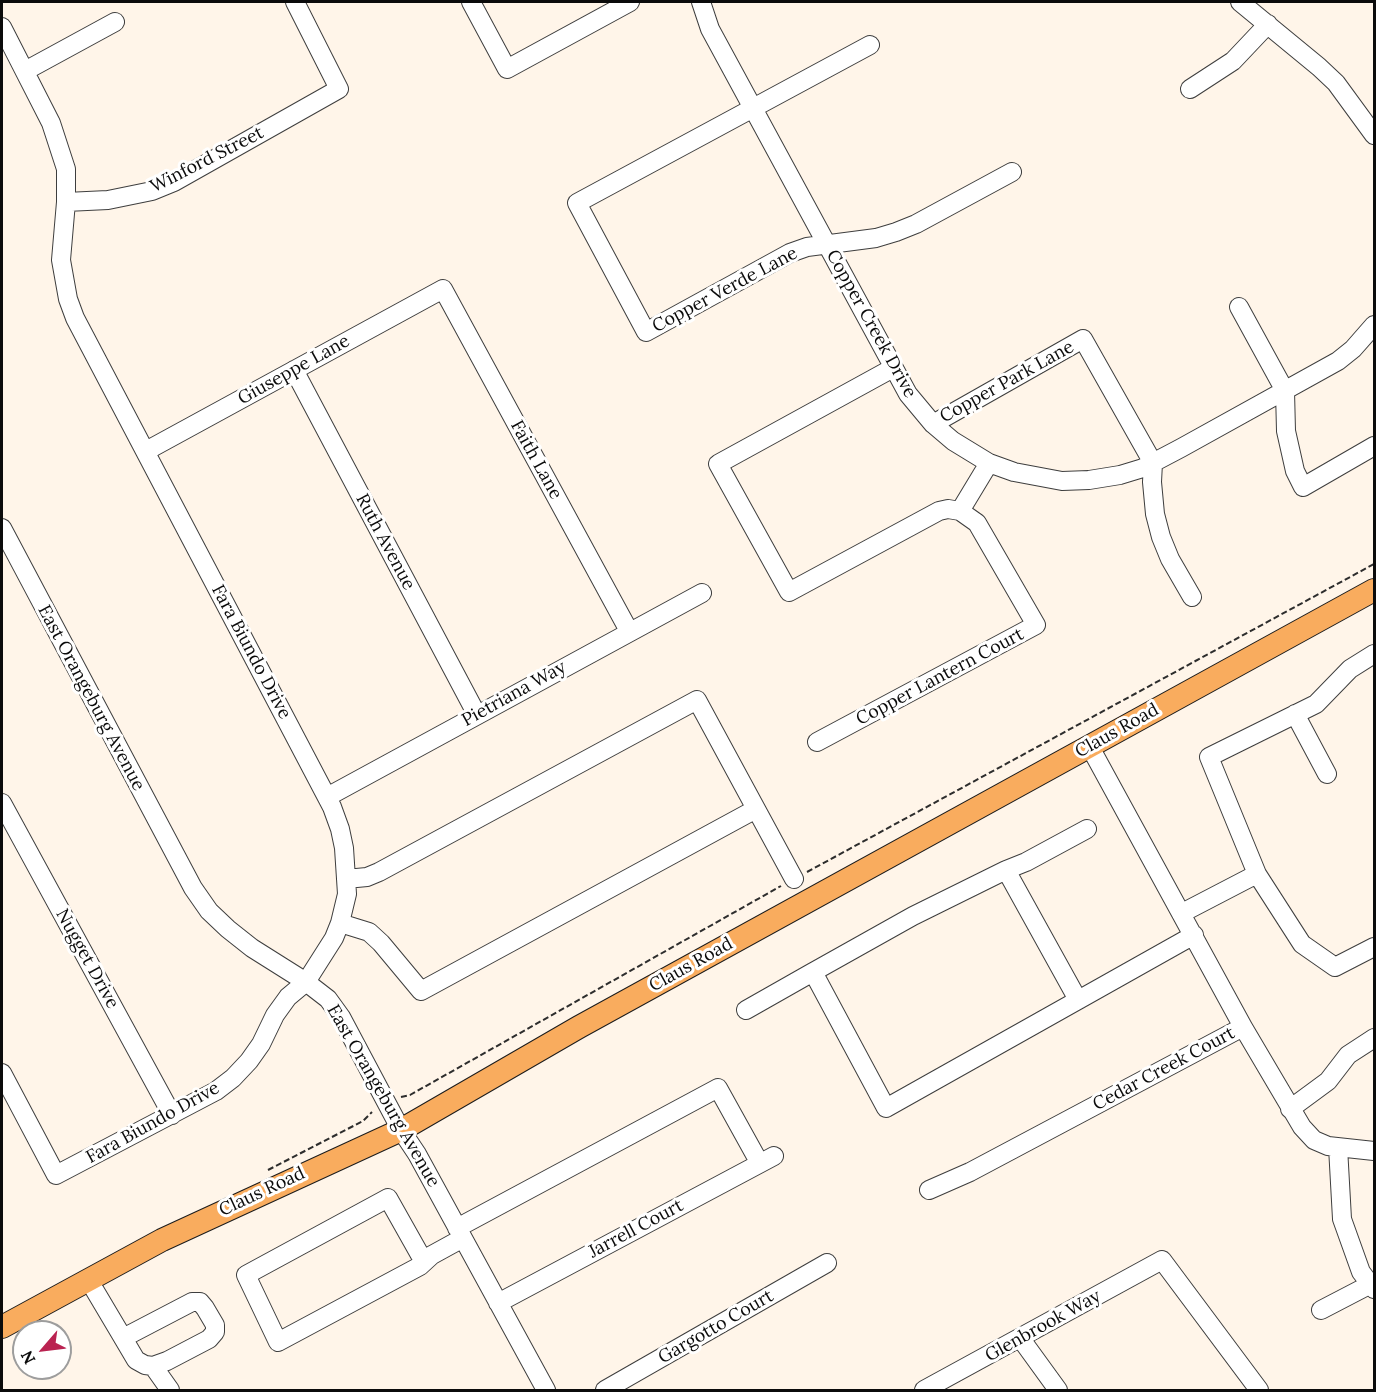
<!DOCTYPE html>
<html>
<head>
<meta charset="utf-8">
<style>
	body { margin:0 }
	#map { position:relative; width:1376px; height:1392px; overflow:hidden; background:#fff5e9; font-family:Lora,serif }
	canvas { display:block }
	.frame { position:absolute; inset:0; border:3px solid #0b0b0b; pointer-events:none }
	.north { position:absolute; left:12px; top:1320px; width:60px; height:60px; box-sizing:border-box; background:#fff; border:2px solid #9d9d9d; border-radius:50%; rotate:242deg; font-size:16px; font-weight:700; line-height:24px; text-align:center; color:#0b0b0b }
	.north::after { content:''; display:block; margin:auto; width:21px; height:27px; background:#ba2351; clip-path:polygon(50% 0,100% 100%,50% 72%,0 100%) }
</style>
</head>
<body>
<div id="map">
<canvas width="1376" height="1392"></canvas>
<div class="frame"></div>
<div class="north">N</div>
</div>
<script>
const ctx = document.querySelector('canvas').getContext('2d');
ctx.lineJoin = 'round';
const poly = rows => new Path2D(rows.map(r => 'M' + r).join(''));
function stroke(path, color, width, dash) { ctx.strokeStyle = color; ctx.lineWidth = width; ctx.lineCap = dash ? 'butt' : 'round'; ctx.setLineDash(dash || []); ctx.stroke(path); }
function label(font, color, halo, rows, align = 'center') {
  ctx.font = font + ' Lora,serif'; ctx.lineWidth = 6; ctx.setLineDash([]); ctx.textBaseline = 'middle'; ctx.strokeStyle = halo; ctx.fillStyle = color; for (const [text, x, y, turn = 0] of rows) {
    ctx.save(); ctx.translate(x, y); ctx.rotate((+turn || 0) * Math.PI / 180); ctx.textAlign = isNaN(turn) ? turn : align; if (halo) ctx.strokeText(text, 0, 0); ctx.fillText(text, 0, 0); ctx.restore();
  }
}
const path = poly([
	[807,872,1374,564],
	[401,1097,410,1095,781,886],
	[268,1170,363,1121,372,1112]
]);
const minor = poly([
	[471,2,507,69,630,2],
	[701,2,710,29,908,394,933,424,953,441,989,463,1014,472,1062,481,1089,480,1120,475,1143,468,1181,448,1338,361,1353,349,1374,325],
	[1240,2,1319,67,1336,83,1374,135],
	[2,27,51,123,66,169,66,202,61,260,68,299,75,318,332,807,340,829,344,848,347,894,340,923,334,938,306,982,288,997,275,1015,261,1044,249,1061,233,1078,216,1091,56,1175,2,1073],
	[870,45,577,203,646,332,790,253,807,247,876,238,896,232,916,224,1012,172],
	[25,71,115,22],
	[1190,89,1233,61,1268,24],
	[66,202,108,200,152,191,174,182,339,89,295,2],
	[1239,307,1285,391],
	[294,370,477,715],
	[1285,391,1286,431,1295,471,1303,487,1374,446],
	[933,424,1083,339,1153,463],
	[146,451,443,289,629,631],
	[1153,463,1152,482,1155,514,1161,537,1170,559,1192,597],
	[960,511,989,463],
	[2,528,193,888,209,911,228,929,252,948,306,982,328,999,341,1017,401,1130,417,1154,546,1390],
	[1374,654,1350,669,1316,704,1209,757,1257,874,1302,944,1335,967,1374,947],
	[1295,714,1327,774],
	[817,742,1036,625,977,523,960,511,948,509,939,511,789,592,718,464,893,368],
	[1090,747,1243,1027,1302,1127,1314,1140,1328,1146,1374,1151],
	[327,797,702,593],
	[2,803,172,1115],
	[1087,829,1026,862,1006,870,913,916,813,972,886,1108,1194,935],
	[1006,870,1078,1000],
	[346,879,367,877,379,872,697,700,794,879],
	[1182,913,1257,874],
	[340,923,369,932,381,943,421,991,756,809],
	[746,1010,813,972],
	[1290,1109,1328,1081,1348,1055,1374,1038],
	[1338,1147,1342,1219,1361,1272,1374,1289],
	[929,1190,970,1172,1243,1027],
	[457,1228,718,1088,759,1162],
	[424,1262,388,1198,246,1275,278,1342,420,1266,432,1255,463,1238],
	[88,1279,123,1338,136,1360,145,1365,153,1366,167,1361,209,1339,215,1332,215,1325,205,1308,200,1302,192,1302,123,1338],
	[498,1303,774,1156],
	[1321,1310,1371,1284],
	[1021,1339,1058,1390],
	[153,1366,170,1390],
	[605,1390,827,1263],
	[924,1390,1162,1260,1259,1390]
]);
const major = poly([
	[2,1327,162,1240,401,1130,579,1027,1374,590]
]);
const streetNames = [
	["Winford Street",207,160,-27],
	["Copper Verde Lane",725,290,-28],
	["Copper Creek Drive",871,324,61],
	["Giuseppe Lane",294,370,-29],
	["Copper Park Lane",1007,382,-29],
	["Faith Lane",536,460,61],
	["Ruth Avenue",385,542,62],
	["Fara Biundo Drive",251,652,62],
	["Copper Lantern Court",940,677,-28],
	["Pietriana Way",514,694,-29],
	["East Orangeburg Avenue",91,698,62],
	["Claus Road",1117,731,-29],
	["Nugget Drive",87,959,61],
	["Claus Road",691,965,-29],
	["Cedar Creek Court",1164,1069,-28],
	["East Orangeburg Avenue",383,1096,60],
	["Fara Biundo Drive",153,1123,-29],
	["Claus Road",262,1192,-25],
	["Jarrell Court",636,1229,-28],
	["Glenbrook Way",1043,1326,-29],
	["Gargotto Court",716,1327,-30]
];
stroke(minor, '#3e3e3e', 20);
stroke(major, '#1c1c1c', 24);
stroke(path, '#2d2d2d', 2, [6, 3]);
stroke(minor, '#fff', 18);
stroke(major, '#f9ac5e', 22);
label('18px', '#0b0b0b', '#fff', streetNames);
</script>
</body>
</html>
